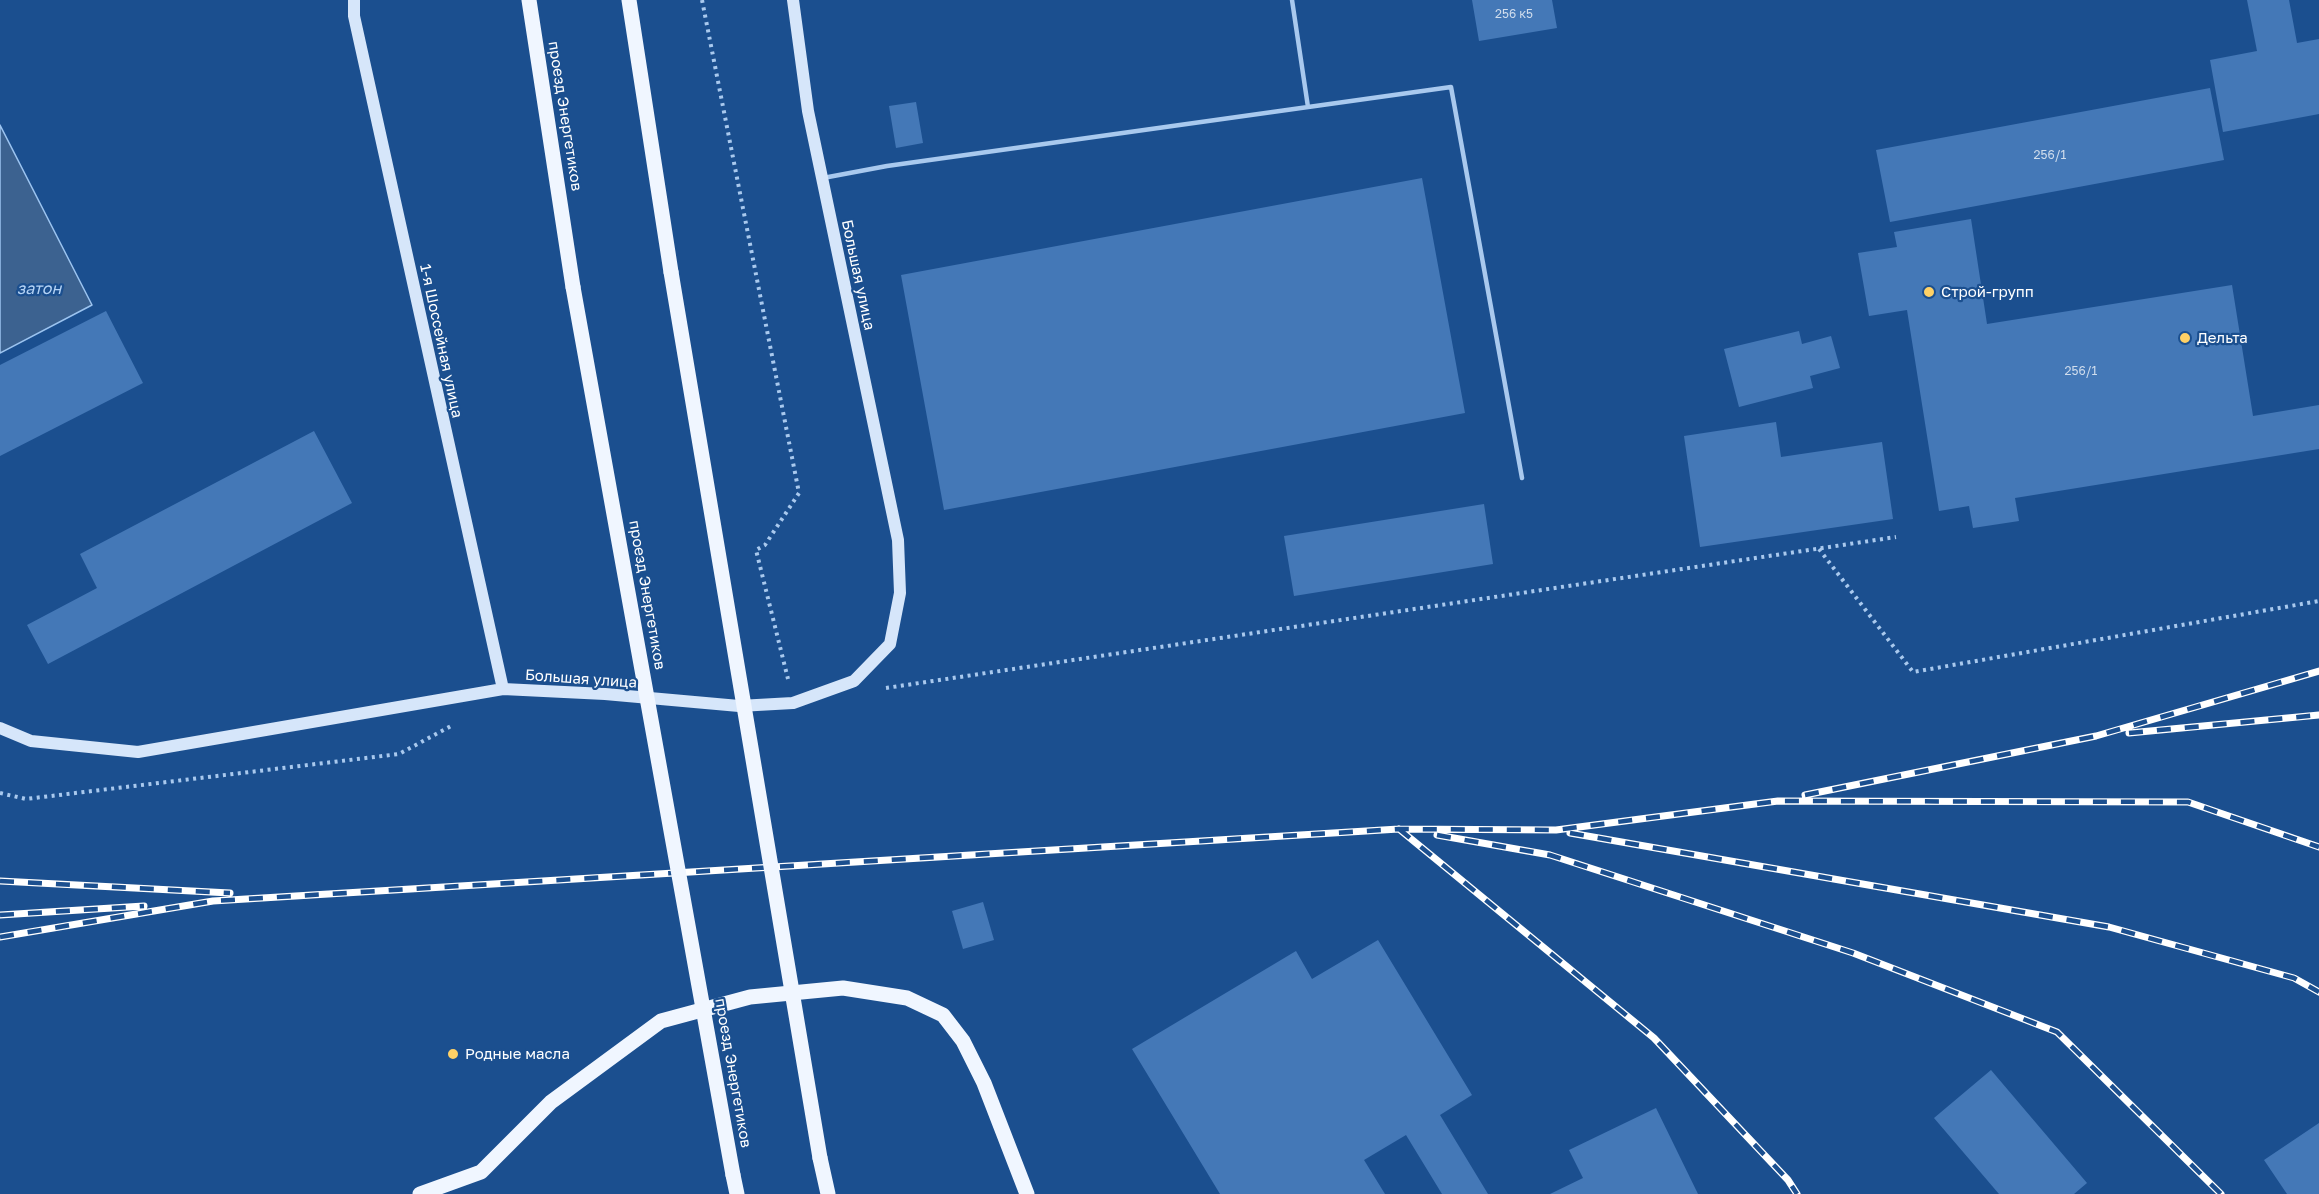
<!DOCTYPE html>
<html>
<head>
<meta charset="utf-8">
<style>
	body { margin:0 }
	canvas { display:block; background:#1b4f8f }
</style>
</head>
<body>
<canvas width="2319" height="1194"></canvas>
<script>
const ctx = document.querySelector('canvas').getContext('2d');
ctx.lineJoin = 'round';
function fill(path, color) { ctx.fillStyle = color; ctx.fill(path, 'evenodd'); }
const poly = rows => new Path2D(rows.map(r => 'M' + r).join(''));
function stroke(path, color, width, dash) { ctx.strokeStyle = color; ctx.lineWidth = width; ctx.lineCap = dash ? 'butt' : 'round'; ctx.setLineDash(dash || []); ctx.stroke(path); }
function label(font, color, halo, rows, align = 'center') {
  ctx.font = font + ' "Golos Text",sans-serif'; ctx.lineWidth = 4.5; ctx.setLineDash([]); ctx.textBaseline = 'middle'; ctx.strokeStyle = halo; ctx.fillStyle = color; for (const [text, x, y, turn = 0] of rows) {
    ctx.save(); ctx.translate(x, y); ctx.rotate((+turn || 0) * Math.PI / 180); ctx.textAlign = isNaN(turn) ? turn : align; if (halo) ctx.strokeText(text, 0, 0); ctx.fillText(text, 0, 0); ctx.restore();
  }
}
const water = poly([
	[0,125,92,305,0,353,0,125]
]);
const building = poly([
	[1472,0,1552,0,1557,28,1479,41],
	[2247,0,2289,0,2297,43,2319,39,2319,114,2223,132,2210,60,2257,51],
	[2210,88,2224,160,1890,222,1876,150],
	[916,102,923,143,896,148,889,106],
	[1422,178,1465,413,944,510,901,275],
	[1971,219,1987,324,2232,285,2253,416,2319,405,2319,449,2015,498,2019,521,1973,528,1969,506,1939,511,1907,310,1869,316,1858,253,1897,247,1894,232],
	[106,311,143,383,0,456,0,365],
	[1799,331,1802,344,1831,336,1840,368,1810,376,1813,388,1739,407,1724,349],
	[1776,422,1781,457,1882,442,1893,519,1700,547,1684,436],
	[314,431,352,503,48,664,27,625,97,588,80,554],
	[1484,504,1493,564,1294,596,1284,536],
	[983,902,994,940,963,949,952,911],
	[1378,940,1472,1095,1440,1115,1488,1194,1442,1194,1406,1135,1364,1160,1385,1194,1220,1194,1132,1049,1296,951,1312,979],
	[1991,1070,2087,1183,2074,1194,1999,1194,1934,1118],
	[1656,1108,1698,1194,1550,1194,1583,1178,1569,1150],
	[2319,1123,2319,1194,2287,1194,2264,1160]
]);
const path = poly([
	[702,0,799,493,765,545,756,550,788,679],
	[1819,549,1913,672,2319,601],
	[886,688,1896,537],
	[0,793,26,799,399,754,451,726]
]);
const lane = poly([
	[1292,0,1308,107],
	[823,178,887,166,1451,87,1522,478]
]);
const secondary = poly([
	[354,0,354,16,503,689],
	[0,728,31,741,138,752,503,689,605,694,739,706,793,703,854,681,890,644,900,593,898,540,808,111,793,0]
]);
const primary = poly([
	[529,0,573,287],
	[629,0,671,272],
	[820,1158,828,1194],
	[733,1175,737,1194],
	[420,1194,481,1172,551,1102,661,1021,750,997,843,988,907,998,943,1015,963,1041,984,1083,1027,1194]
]);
const rail = poly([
	[2129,733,2319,715],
	[1805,795,2096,736,2319,671],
	[1399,829,1654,1038,1788,1180,1797,1194],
	[1570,833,2109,927,2294,978,2319,992],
	[1437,835,1550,855,1853,953,2057,1032,2221,1194],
	[0,881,230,893],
	[0,915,144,906],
	[0,937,213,901,1399,829,1556,830,1778,801,2188,802,2319,847]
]);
const primaryBridge = poly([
	[671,272,820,1158],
	[573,287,733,1175]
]);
const markers = [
	[1929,292,6,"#ffd166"],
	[2185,338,6,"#ffd166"],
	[453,1054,6,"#ffd166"]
];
const numberNames = [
	["256 к5",1514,14],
	["256/1",2050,155],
	["256/1",2081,371]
];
const streetNames = [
	["проезд Энергетиков",565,116,81],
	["Большая улица",858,275,78],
	["1-я Шоссейная улица",441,341,78],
	["проезд Энергетиков",647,595,80],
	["Большая улица",581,679,4],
	["проезд Энергетиков",733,1073,80]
];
const poiNames = [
	["Строй-групп",1941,292],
	["Дельта",2197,338],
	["Родные масла",465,1054]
];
const waterNames = [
	["затон",39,289]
];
fill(water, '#3c6290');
stroke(water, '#9cc4f0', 1.5);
fill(building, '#4478b7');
stroke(path, '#a9c9ee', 4, [3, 4.5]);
stroke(lane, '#a9c9ee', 4.5);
stroke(secondary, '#d6e6fa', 12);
stroke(primary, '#f0f6ff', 15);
stroke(rail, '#fff', 7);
stroke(rail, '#1b4f8f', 4.5, [14]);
stroke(primaryBridge, '#f0f6ff', 15);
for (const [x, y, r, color] of markers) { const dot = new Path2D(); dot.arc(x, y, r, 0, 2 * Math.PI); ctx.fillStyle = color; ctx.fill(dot); stroke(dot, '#1b4f8f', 2); }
label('12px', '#d0dded', null, numberNames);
label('15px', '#fff', '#1b4f8f', streetNames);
label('15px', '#fff', '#1b4f8f', poiNames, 'left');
label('italic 16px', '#b5d3f5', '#1b4f8f', waterNames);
</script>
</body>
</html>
